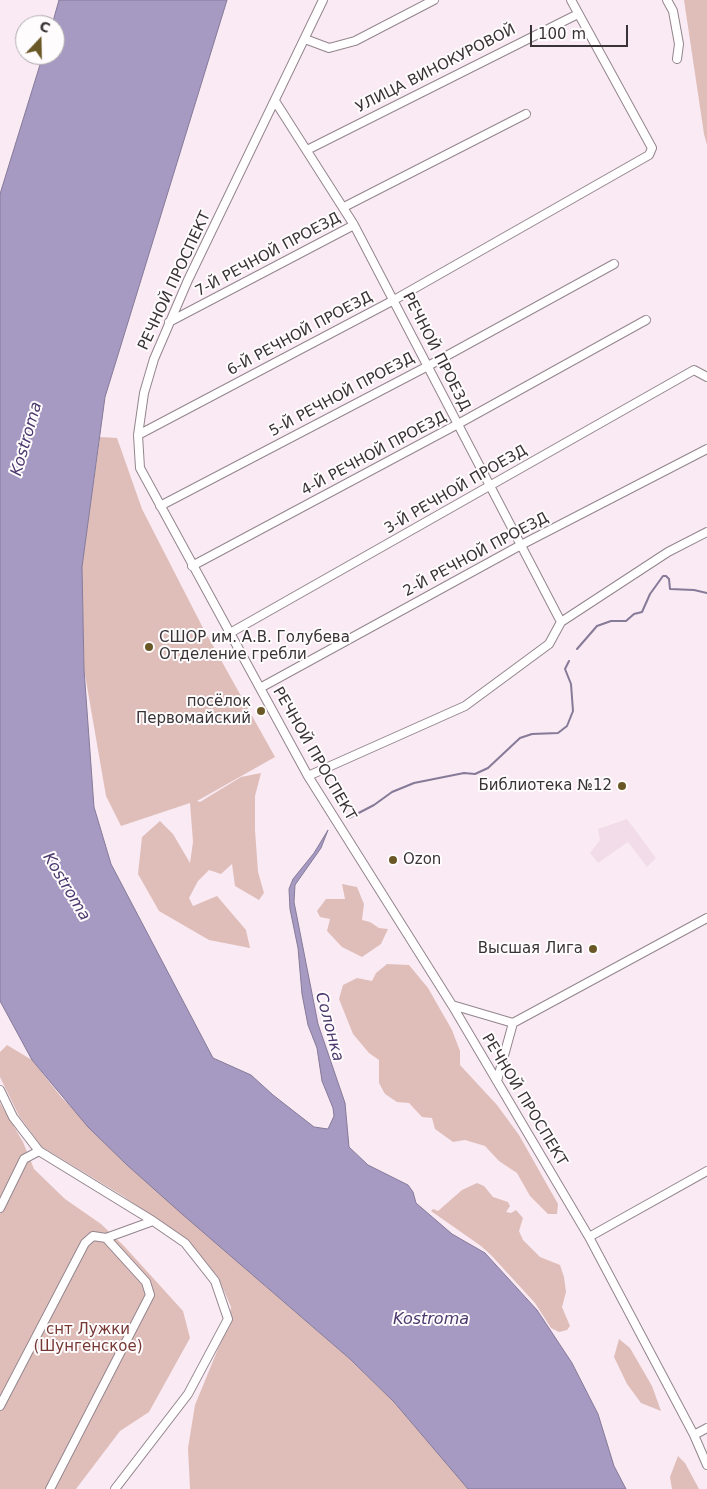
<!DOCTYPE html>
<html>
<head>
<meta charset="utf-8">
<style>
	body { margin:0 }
	#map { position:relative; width:707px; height:1489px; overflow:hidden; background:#faeaf3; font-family:"DejaVu Sans",sans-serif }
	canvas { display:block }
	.north { position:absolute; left:15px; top:15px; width:50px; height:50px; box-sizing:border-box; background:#fffcfd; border:1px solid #b0acad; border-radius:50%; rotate:21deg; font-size:14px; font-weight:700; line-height:20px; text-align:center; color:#393336 }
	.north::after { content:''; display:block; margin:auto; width:18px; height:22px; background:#695826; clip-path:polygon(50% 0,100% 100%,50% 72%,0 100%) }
	.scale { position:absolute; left:530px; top:25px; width:98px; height:22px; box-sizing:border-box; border:2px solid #393336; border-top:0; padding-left:6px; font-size:15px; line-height:18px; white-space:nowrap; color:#393336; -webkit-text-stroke:4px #fffcfd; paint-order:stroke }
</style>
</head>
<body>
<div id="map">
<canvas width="707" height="1489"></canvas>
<div class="north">С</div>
<div class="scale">100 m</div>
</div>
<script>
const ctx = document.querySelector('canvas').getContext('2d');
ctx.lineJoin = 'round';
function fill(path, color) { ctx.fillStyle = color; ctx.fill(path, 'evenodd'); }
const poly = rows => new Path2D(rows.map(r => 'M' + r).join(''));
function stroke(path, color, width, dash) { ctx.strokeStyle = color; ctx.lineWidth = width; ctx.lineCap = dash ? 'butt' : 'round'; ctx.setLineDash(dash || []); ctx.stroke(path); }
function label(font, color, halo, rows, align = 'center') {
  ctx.font = font + ' "DejaVu Sans",sans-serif'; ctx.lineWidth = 4; ctx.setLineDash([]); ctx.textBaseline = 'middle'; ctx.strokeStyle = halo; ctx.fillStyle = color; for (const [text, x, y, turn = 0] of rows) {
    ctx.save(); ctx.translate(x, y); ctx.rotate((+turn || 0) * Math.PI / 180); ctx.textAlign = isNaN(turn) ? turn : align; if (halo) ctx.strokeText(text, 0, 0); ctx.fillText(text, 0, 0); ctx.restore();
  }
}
const built = poly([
	[627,819,656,858,647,867,628,842,598,863,590,853,600,840,598,829]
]);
const green = poly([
	[684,0,707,0,707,145,704,134],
	[100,437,117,438,142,509,202,626,275,757,197,801,200,802,241,777,261,773,255,796,255,830,258,872,264,893,259,900,235,886,232,864,221,874,209,870,198,881,189,898,193,906,217,896,246,930,250,948,209,940,159,911,138,874,142,837,160,821,173,834,190,863,193,842,190,803,121,826,106,796,84,669,82,567],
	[342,884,357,887,364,904,362,920,370,922,379,928,388,929,381,944,362,957,342,947,327,931,330,919,320,917,317,911,326,899,345,899],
	[387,964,409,965,428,988,452,1030,460,1051,460,1065,497,1105,519,1135,558,1204,557,1214,548,1214,530,1196,517,1173,499,1161,485,1146,465,1140,453,1142,435,1129,432,1118,422,1117,409,1103,397,1102,385,1094,379,1083,379,1060,369,1053,353,1034,339,999,343,985,357,978,372,981,376,973],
	[7,1045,32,1060,62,1098,247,1270,350,1359,394,1402,468,1489,190,1489,188,1448,195,1405,229,1322,231,1307,218,1277,187,1241,123,1196,42,1147,19,1116,0,1077,0,1052],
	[0,1103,23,1142,34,1169,65,1199,101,1224,124,1246,183,1311,190,1338,149,1412,120,1431,76,1489,0,1489],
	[477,1183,484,1186,493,1197,508,1202,510,1206,506,1212,511,1213,516,1210,523,1218,519,1231,523,1240,540,1257,560,1265,564,1277,566,1292,562,1307,570,1326,567,1330,559,1332,551,1328,535,1303,491,1255,481,1246,431,1211,433,1209,438,1211,462,1190],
	[619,1339,630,1348,652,1386,661,1411,641,1403,627,1384,614,1357],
	[678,1456,685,1463,699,1489,672,1489,670,1477]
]);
const water = poly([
	[59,0,227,0,105,397,82,567,84,669,94,807,111,864,213,1058,251,1075,273,1095,314,1127,328,1129,334,1116,333,1108,322,1081,317,1048,308,1025,302,994,298,948,290,909,289,889,293,879,314,853,328,830,321,848,295,885,294,902,318,1024,345,1103,349,1147,368,1165,408,1185,413,1192,416,1203,452,1234,485,1253,537,1310,572,1363,598,1414,614,1466,626,1489,468,1489,394,1402,350,1359,182,1214,127,1165,88,1127,32,1060,0,1001,0,194,43,55,55,55,55,25,52,25,59,0]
]);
const stream = poly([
	[577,649,597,626,611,621,626,621,634,614,642,612,650,594,663,576,666,576,669,579,670,589,694,590,707,593],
	[349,818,374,805,392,792,414,783,464,773,475,774,488,768,520,738,532,734,558,733,567,726,573,711,571,684,565,669,569,661]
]);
const minor = poly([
	[323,0,188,280,154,359,144,393,138,435,140,468,308,776,452,1005,589,1237,694,1435,707,1465],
	[667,0,673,11,679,44,677,59],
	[305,39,329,48,355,41,434,0],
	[275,101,354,225,561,622],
	[307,150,578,14],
	[344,207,526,114],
	[169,322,354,225],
	[138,435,394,300,649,155,652,148,571,0],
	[160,506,428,366,614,264],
	[192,566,458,424,646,320],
	[230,633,694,370,707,377],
	[260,688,521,545,707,449],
	[308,776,465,706,549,644,561,622,668,552,707,532],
	[452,1005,513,1023],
	[513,1023,707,918],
	[497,1081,513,1023],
	[0,1090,13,1117,39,1151,153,1221,185,1243,215,1281,228,1319,188,1394,115,1489],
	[0,1208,24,1159,39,1151],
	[589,1237,707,1171],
	[0,1406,85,1243,93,1236,106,1238,153,1221],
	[694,1435,707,1428],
	[50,1489,150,1295,146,1282,106,1238]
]);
const markers = [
	[149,647,5,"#695826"],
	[261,711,5,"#695826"],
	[622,786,5,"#695826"],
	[393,860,5,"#695826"],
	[593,949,5,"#695826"]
];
const streetNames = [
	["УЛИЦА ВИНОКУРОВОЙ",436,69,-27],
	["7-Й РЕЧНОЙ ПРОЕЗД",268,255,-28],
	["РЕЧНОЙ ПРОСПЕКТ",175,281,-65],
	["6-Й РЕЧНОЙ ПРОЕЗД",300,334,-28],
	["РЕЧНОЙ ПРОЕЗД",436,352,63],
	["5-Й РЕЧНОЙ ПРОЕЗД",342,395,-28],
	["4-Й РЕЧНОЙ ПРОЕЗД",374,454,-28],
	["3-Й РЕЧНОЙ ПРОЕЗД",456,490,-30],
	["2-Й РЕЧНОЙ ПРОЕЗД",476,555,-28],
	["РЕЧНОЙ ПРОСПЕКТ",314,754,60],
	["РЕЧНОЙ ПРОСПЕКТ",524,1100,59]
];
const poiNames = [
	["СШОР им. А.В. Голубева",159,638,"left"],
	["Отделение гребли",159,655,"left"],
	["посёлок",251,702],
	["Первомайский",251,719],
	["Библиотека №12",612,786],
	["Ozon",403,860,"left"],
	["Высшая Лига",583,949]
];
const parkNames = [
	["снт Лужки",88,1330],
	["(Шунгенское)",88,1347]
];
const waterNames = [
	["Kostroma",27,439,-74],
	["Kostroma",66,887,59],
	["Солонка",329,1027,75],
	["Kostroma",431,1320]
];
fill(built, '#f2dce9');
fill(green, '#dfbeba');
fill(water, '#a699c2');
stroke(water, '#857a98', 1);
stroke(stream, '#857a98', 2);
stroke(minor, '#93858d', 10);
stroke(minor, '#fff', 8);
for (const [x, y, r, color] of markers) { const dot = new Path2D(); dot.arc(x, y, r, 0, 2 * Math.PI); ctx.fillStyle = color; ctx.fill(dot); stroke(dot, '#fffcfd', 2); }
label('15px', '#393336', '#fffcfd', streetNames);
label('15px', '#393336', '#fffcfd', poiNames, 'right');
label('15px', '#773834', '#fffcfd', parkNames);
label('italic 16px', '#4c386e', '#fffcfd', waterNames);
</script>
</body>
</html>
